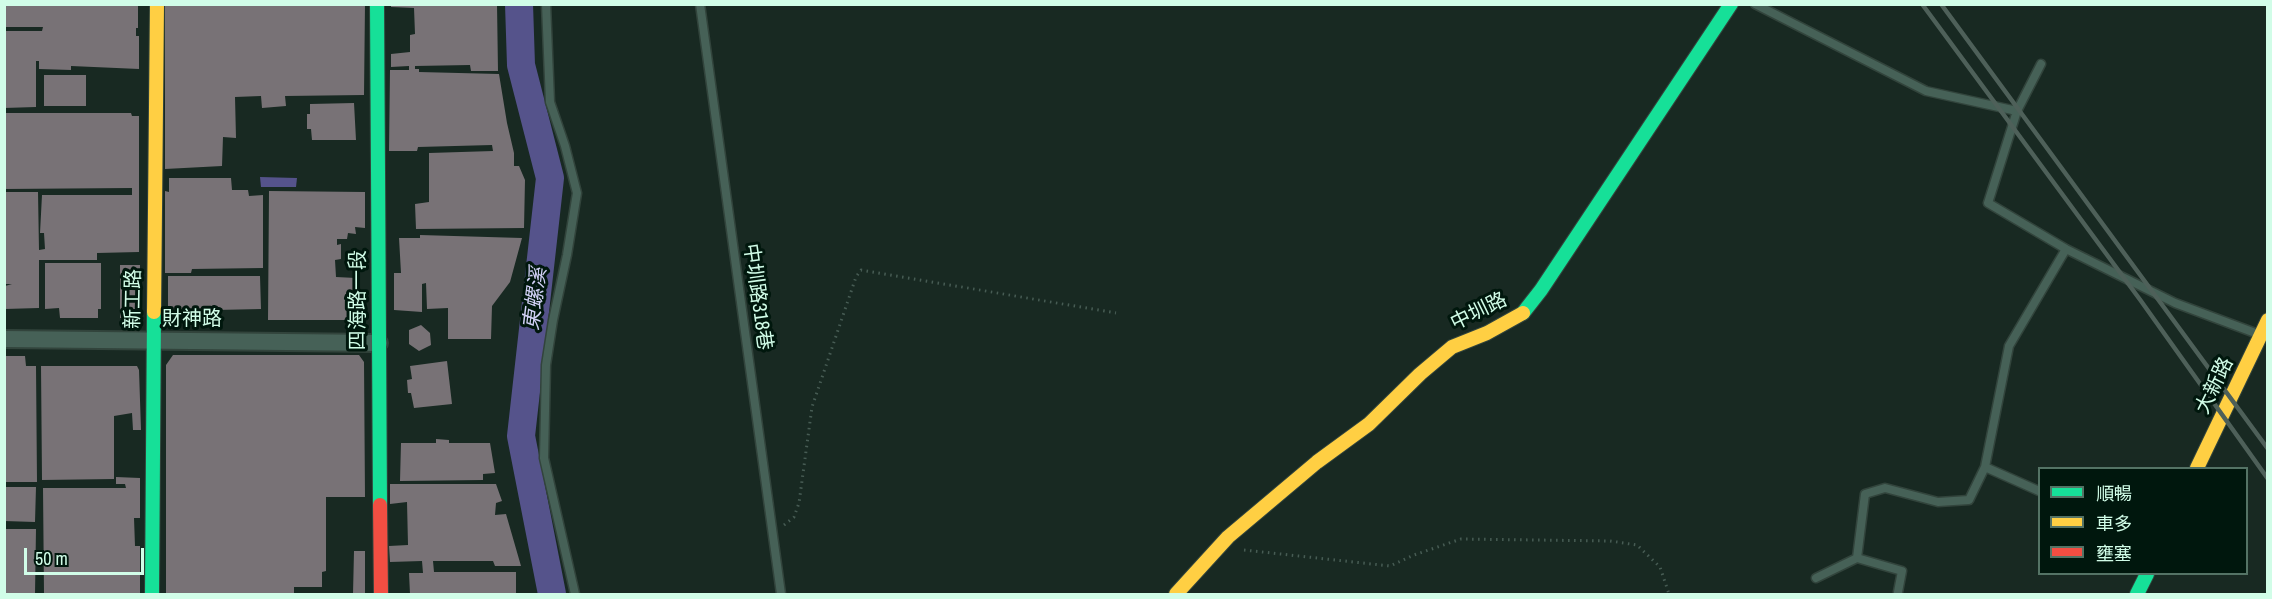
<!DOCTYPE html>
<html>
<head>
<meta charset="utf-8">
<style>
	body { margin:0 }
	#map { position:relative; width:2272px; height:599px; overflow:hidden; background:#182922; font-family:"Archivo Narrow","Noto Sans TC",sans-serif }
	canvas { display:block }
	.frame { position:absolute; inset:0; border:6px solid #d1fde8; pointer-events:none }
	.legend { position:absolute; left:2038px; top:467px; width:210px; height:108px; box-sizing:border-box; background:#00170d; border:2px solid #547365; margin:0; padding:8px 10px; list-style:none; font-size:18px; color:#d1fde8 }
	.legend li { display:flex; align-items:center; gap:12px; height:30px }
	.legend b { width:30px; border:2px solid #547365 }
	.scale { position:absolute; left:24px; top:548px; width:120px; height:27px; box-sizing:border-box; border:3px solid #d1fde8; border-top:0; padding-left:8px; font-size:18px; line-height:21px; white-space:nowrap; color:#d1fde8; -webkit-text-stroke:4px #00170d; paint-order:stroke }
</style>
</head>
<body>
<div id="map">
<canvas width="2272" height="599"></canvas>
<div class="frame"></div>
<ul class="legend">
<li><b style="height:8px;background:#16e098"></b>順暢</li>
<li><b style="height:8px;background:#ffcf43"></b>車多</li>
<li><b style="height:8px;background:#f24e42"></b>壅塞</li>
</ul>
<div class="scale">50 m</div>
</div>
<script>
const ctx = document.querySelector('canvas').getContext('2d');
ctx.lineJoin = 'round';
function fill(path, color) { ctx.fillStyle = color; ctx.fill(path, 'evenodd'); }
const poly = rows => new Path2D(rows.map(r => 'M' + r).join(''));
function stroke(path, color, width, dash) { ctx.strokeStyle = color; ctx.lineWidth = width; ctx.lineCap = dash ? 'butt' : 'round'; ctx.setLineDash(dash || []); ctx.stroke(path); }
function label(font, color, halo, rows, align = 'center') {
  ctx.font = font + ' "Archivo Narrow","Noto Sans TC",sans-serif'; ctx.lineWidth = 6; ctx.setLineDash([]); ctx.textBaseline = 'middle'; ctx.strokeStyle = halo; ctx.fillStyle = color; for (const [text, x, y, turn = 0] of rows) {
    ctx.save(); ctx.translate(x, y); ctx.rotate((+turn || 0) * Math.PI / 180); ctx.textAlign = isNaN(turn) ? turn : align; if (halo) ctx.strokeText(text, 0, 0); ctx.fillText(text, 0, 0); ctx.restore();
  }
}
const water = poly([
	[260,177,297,178,296,187,261,187]
]);
const river = poly([
	[519,4,521,65,550,178,521,436,552,594]
]);
const building = poly([
	[5,4,138,4,138,28,136,28,136,36,139,36,139,69,71,66,71,70,39,69,39,61,36,61,36,107,4,108,4,31,42,31,43,27,5,27],
	[165,4,365,4,364,95,285,96,286,106,262,108,261,96,235,97,236,138,223,137,222,166,165,169],
	[391,4,497,4,498,71,471,71,470,65,415,66,415,69,419,69,419,72,499,74,507,123,514,153,514,166,519,166,525,180,524,228,416,229,415,204,429,202,429,153,493,151,492,145,418,147,417,151,389,151,390,70,409,70,409,66,391,67,391,54,410,52,410,35,415,34,414,8,391,7],
	[44,75,86,75,86,106,44,106],
	[354,103,356,140,312,140,311,129,307,129,307,114,310,114,310,104],
	[4,113,131,113,132,116,139,116,139,252,97,253,97,260,39,260,39,308,5,309,5,286,12,284,4,284,4,192,38,192,39,250,45,249,44,233,40,233,42,195,132,195,132,188,4,189],
	[169,178,231,178,232,190,248,190,249,196,263,195,263,268,192,269,191,273,165,273,165,191,169,192],
	[269,191,365,192,365,228,355,227,356,234,348,233,347,239,337,239,337,245,341,244,341,259,335,260,336,277,356,278,356,320,268,320],
	[420,235,522,238,510,282,492,306,491,339,448,339,448,308,427,309,426,283,422,284,422,312,394,310,394,273,401,273,399,238,420,238],
	[45,263,101,263,101,309,98,309,98,318,60,318,59,308,45,309],
	[120,265,140,265,140,311,129,318,120,318],
	[168,276,260,276,261,309,216,310,216,318,171,318,168,313],
	[421,325,430,333,431,345,419,351,409,344,409,330],
	[173,355,359,355,364,362,365,497,326,497,326,571,322,572,322,587,294,587,294,594,166,594,166,365],
	[4,356,25,356,26,366,36,366,37,482,4,482],
	[447,361,452,404,414,408,411,393,408,393,407,380,412,379,410,366],
	[41,366,137,366,139,370,141,430,133,430,132,413,114,416,114,479,42,480],
	[436,439,449,440,449,443,490,443,495,473,483,474,483,480,400,481,401,443,436,443],
	[116,477,140,478,140,518,134,518,135,546,140,546,140,594,44,594,43,488,126,488,125,484,116,484],
	[390,484,496,484,502,501,496,503,495,515,506,514,521,566,495,566,493,561,433,561,434,572,516,572,516,594,410,594,409,573,423,573,422,561,390,562,389,546,408,545,407,502,390,504],
	[4,487,36,487,35,522,4,521],
	[4,529,36,529,35,594,4,594],
	[354,551,365,551,365,594,353,594]
]);
const path = poly([
	[784,525,794,517,799,503,812,407,856,277,861,270,1116,313],
	[1244,550,1390,566,1414,555,1461,539,1610,541,1637,545,1660,567,1669,594]
]);
const lane = poly([
	[546,4,550,102,565,146,577,193,567,255,553,320,546,365,544,458,575,594],
	[700,4,781,594],
	[1755,4,1926,91,2017,111],
	[2041,64,2017,111,1988,203,2066,249,2175,303,2258,334],
	[1985,467,2039,491],
	[1857,558,1902,571,1898,592],
	[1816,578,1857,558,1865,494,1885,488,1938,502,1969,500,1985,467,2009,346,2066,249]
]);
const street = poly([
	[4,339,379,343]
]);
const fast = poly([
	[377,4,380,505],
	[1523,313,1541,290,1731,4],
	[152,594,154,312],
	[2137,594,2147,574]
]);
const slow = poly([
	[154,312,157,4],
	[2197,468,2268,320],
	[1176,594,1228,537,1317,462,1369,424,1420,374,1452,347,1487,333,1523,313]
]);
const jam = poly([
	[380,505,381,594]
]);
const rail = poly([
	[1922,4,2141,301,2268,479],
	[1941,4,2268,449]
]);
const streetNames = [
	["中圳路318巷",757,297,82],
	["新工路",134,299,-89],
	["四海路一段",359,300,-90],
	["中圳路",1479,312,-26],
	["財神路",192,320],
	["大新路",2215,386,-64]
];
const waterNames = [
	["東螺溪",536,299,-83]
];
fill(water, '#55538b');
stroke(river, '#55538b', 28);
fill(building, '#787276');
stroke(lane, '#32443c', 11);
stroke(street, '#32443c', 20);
stroke(fast, '#32443c', 16);
stroke(slow, '#32443c', 16);
stroke(jam, '#32443c', 16);
stroke(path, '#475c54', 3, [1.5, 4.5]);
stroke(lane, '#466157', 8);
stroke(street, '#466157', 16);
stroke(fast, '#16e098', 14);
stroke(slow, '#ffcf43', 14);
stroke(jam, '#f24e42', 14);
stroke(rail, '#4e6059', 4.5);
label('20px', '#d1fde8', '#00170d', streetNames);
label('italic 21px', '#d0d0f5', '#00170d', waterNames);
</script>
</body>
</html>
